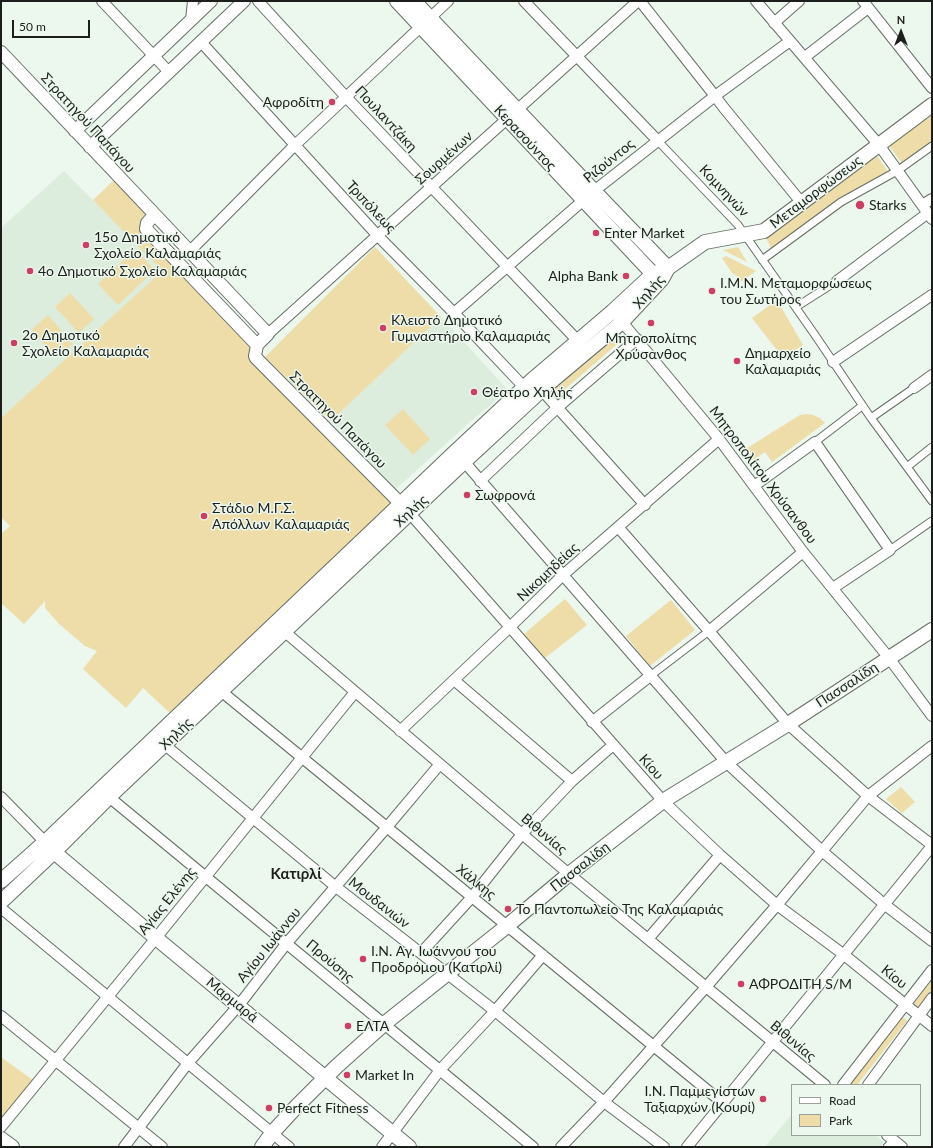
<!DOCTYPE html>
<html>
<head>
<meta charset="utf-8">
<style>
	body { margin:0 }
	#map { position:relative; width:933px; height:1148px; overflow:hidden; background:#ecf7ed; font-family:Lato,sans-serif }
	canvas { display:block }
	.frame { position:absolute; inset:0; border:2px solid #1b1e1b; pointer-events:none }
	.legend { position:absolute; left:791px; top:1084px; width:130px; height:52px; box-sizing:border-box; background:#ecf7ed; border:1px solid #98a099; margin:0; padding:5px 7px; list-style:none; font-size:12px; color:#1b1e1b }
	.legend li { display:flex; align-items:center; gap:8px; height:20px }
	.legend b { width:20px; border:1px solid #98a099 }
	.north { position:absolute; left:881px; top:12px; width:40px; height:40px; -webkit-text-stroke:3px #ecf7ed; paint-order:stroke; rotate:0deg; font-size:11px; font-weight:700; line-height:16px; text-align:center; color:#1b1e1b }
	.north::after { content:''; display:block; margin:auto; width:14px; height:18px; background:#1b1e1b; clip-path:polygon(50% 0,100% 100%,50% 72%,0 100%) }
	.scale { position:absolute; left:12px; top:20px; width:78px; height:18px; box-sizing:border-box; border:2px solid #1b1e1b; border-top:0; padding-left:5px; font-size:12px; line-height:14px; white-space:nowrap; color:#1b1e1b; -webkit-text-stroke:3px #ecf7ed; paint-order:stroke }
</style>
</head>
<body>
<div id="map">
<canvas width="933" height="1148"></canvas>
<div class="frame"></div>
<ul class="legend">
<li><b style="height:5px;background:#fff"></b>Road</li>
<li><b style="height:11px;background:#eedda8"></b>Park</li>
</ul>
<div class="north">N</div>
<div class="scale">50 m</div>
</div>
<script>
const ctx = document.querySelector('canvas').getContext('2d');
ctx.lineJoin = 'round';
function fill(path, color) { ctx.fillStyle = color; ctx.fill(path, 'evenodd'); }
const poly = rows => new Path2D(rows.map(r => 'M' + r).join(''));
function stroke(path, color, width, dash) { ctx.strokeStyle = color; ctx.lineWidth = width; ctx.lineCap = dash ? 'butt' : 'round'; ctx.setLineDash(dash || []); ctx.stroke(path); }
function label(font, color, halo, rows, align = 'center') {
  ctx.font = font + ' Lato,sans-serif'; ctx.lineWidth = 3; ctx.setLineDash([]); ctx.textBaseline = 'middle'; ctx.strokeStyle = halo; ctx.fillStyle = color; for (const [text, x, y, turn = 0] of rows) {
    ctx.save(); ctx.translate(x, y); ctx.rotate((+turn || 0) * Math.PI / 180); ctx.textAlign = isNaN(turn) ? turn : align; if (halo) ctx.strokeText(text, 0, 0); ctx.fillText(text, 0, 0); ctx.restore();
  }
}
const built = poly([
	[64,171,163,271,1,418,1,228],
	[441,317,508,390,470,422,396,489,331,421],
	[792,1114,792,1135,875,1135,884,1142,880,1147,765,1147]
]);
const green = poly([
	[932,115,932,144,903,165,888,144],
	[875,153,889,173,775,256,764,234],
	[115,179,153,215,146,223,256,344,255,358,398,505,172,715,143,688,126,708,83,669,97,651,85,646,59,624,45,608,45,601,24,624,1,603,1,534,10,526,1,517,1,418,162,271,93,200],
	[375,247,441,317,331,421,265,357],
	[738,247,747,262,723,250],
	[135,249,155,270,118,305,98,284],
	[726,256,756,271,739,283,737,276,732,273,722,258],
	[70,293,94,319,79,333,55,307],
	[777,300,803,345,783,358,752,318],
	[48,315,73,344,56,358,31,330],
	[618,333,623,339,556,397,552,392],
	[403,409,430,439,413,455,385,425],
	[806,414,813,415,820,418,825,423,772,462,765,452,751,461,744,450,800,415],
	[565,599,587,625,545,658,524,634],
	[671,600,695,630,650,666,626,636],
	[901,787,915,802,902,813,886,799],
	[932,978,932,992,920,1009,914,1003],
	[903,1017,907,1021,857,1085,849,1085],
	[1,1057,34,1081,3,1120,1,1119]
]);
const pedestrian = poly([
	[657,140,738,225,815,335,871,418,932,501],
	[762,260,841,202,897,171,932,146],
	[796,307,837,281],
	[871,418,914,388],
	[815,442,862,406],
	[907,467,932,447],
	[890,550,932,521],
	[650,676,709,631],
	[887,1147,890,1144]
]);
const minor = poly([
	[102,1,169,72],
	[258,1,346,97,578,341],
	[524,1,657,140],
	[640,1,715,96,724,108,801,202],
	[756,1,879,145,932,219],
	[863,1,932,88],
	[191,20,193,1],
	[774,23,799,1],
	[201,42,378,236,454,313,524,387],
	[805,57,868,8],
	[922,205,932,199],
	[189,252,295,145,448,1],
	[837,281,928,213],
	[454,313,594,191,715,96,790,41],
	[618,317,719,439,803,552,889,658,932,716],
	[268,334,638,1],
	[833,362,932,295],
	[538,386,645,505],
	[914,388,932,375],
	[460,457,726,762,822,851,884,904,932,941],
	[480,481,557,408,637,339],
	[754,486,815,442,890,550,833,588],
	[406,509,663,801,720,855,777,905,843,954,932,1026],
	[618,527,709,631,788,724,868,796,932,845],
	[709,631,803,552],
	[285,632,569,874,825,1085],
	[454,680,572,781],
	[216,687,723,1103],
	[592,722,650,676],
	[400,731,510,627,563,575,719,439],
	[159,740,336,887,495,1011,604,1102,664,1147],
	[1,797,45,842],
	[109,797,533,1147],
	[1,908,289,1147],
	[648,939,720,855],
	[421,953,472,897,522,834,572,781,613,745],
	[1,1016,162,1147],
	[843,1085,932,970],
	[868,1085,932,998],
	[1,1127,156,938,355,692],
	[887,1135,902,1147],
	[124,1147,188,1063,239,1005,286,944,387,827,440,764],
	[382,1147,440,1070,495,1011,543,955],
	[561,1147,604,1102,706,987,777,905,868,796,932,746],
	[687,1147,932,846]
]);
const tertiary = poly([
	[1,52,268,334,257,345,255,356,256,358,400,503],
	[75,131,211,1],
	[90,147,244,1],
	[154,215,147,223,146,229,257,345]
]);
const secondary = poly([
	[397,1,653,274],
	[414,1,594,191,668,268],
	[48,845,54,852,156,938,409,1147],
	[1,881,45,842,455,452,532,380,613,311,653,274,668,268,705,242,764,231,932,105],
	[1,902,54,852,109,797,464,462,547,385,622,322,662,279,668,268],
	[1,1139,12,1147],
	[262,1147,273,1132,296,1107,337,1066,384,1024,507,926,569,874,663,801,788,724,932,630]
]);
const markers = [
	[332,102,4,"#cd3e64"],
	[860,205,5,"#cd3e64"],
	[596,233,4,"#cd3e64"],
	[86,245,4,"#cd3e64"],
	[30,271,4,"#cd3e64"],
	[626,276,4,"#cd3e64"],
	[712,291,4,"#cd3e64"],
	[651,323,4,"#cd3e64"],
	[383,328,4,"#cd3e64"],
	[14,343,4,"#cd3e64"],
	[737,361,4,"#cd3e64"],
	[474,392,4,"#cd3e64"],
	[467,495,4,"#cd3e64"],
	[204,516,4,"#cd3e64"],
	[508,909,4,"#cd3e64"],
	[363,959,4,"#cd3e64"],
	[741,984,4,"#cd3e64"],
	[348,1026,4,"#cd3e64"],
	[347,1075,4,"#cd3e64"],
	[763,1099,4,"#cd3e64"],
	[269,1108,4,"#cd3e64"]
];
const poiNames = [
	["Αφροδίτη",324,102,"right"],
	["Starks",869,205],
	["Enter Market",604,233],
	["15ο Δημοτικό",94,237],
	["Σχολείο Καλαμαριάς",94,253],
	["4ο Δημοτικό Σχολείο Καλαμαριάς",38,271],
	["Alpha Bank",618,276,"right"],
	["Ι.Μ.Ν. Μεταμορφώσεως",720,283],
	["του Σωτήρος",720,299],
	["Κλειστό Δημοτικό",391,320],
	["Γυμναστήριο Καλαμαριάς",391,336],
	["2ο Δημοτικό",22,335],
	["Σχολείο Καλαμαριάς",22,351],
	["Μητροπολίτης",651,338,"center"],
	["Χρύσανθος",651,354,"center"],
	["Δημαρχείο",745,353],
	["Καλαμαριάς",745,369],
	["Θέατρο Χηλής",482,392],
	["Σωφρονά",475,495],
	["Στάδιο Μ.Γ.Σ.",212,508],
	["Απόλλων Καλαμαριάς",212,524],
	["Το Παντοπωλείο Της Καλαμαριάς",516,909],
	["Ι.Ν. Αγ. Ιωάννου του",371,951],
	["Προδρόμου (Κατιρλί)",371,967],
	["ΑΦΡΟΔΙΤΗ S/M",749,984],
	["ΕΛΤΑ",356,1026],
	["Market In",355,1075],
	["Ι.Ν. Παμμεγίστων",755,1091,"right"],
	["Ταξιαρχών (Κουρί)",755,1107,"right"],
	["Perfect Fitness",277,1108]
];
const streetNames = [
	["Πουλαντζάκη",386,119,47],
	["Στρατηγού Παπάγου",88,123,47],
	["Κερασούντος",525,138,47],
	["Σουρμένων",444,158,-42],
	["Ριζούντος",609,161,-39],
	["Κομνηνών",724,191,47],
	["Μεταμορφώσεως",816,192,-37],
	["Τριπόλεως",371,207,47],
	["Χηλής",649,292,-49],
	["Στρατηγού Παπάγου",338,420,45],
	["Μητροπολίτου Χρύσανθου",763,475,53],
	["Χηλής",411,511,-43],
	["Νικομηδείας",548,572,-43],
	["Πασσαλίδη",847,685,-33],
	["Χηλής",176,734,-44],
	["Κίου",651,767,48],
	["Βιθυνίας",544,834,40],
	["Πασσαλίδη",580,867,-38],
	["Χάλκης",476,882,39],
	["Αγίας Ελένης",167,901,-51],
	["Μουδανιών",379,903,38],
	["Αγίου Ιωάννου",269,945,-51],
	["Προύσης",330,961,40],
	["Κίου",894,977,39],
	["Μαρμαρά",232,1000,39],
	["Βιθυνίας",793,1041,40]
];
const neighbourhoodNames = [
	["Κατιρλί",296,874]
];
fill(built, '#dceddd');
fill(green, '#eedda8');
stroke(pedestrian, '#656e65', 9);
stroke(minor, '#656e65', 12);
stroke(tertiary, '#656e65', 14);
stroke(secondary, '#656e65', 16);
stroke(pedestrian, '#fff', 7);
stroke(minor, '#fff', 10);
stroke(tertiary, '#fff', 12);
stroke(secondary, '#fff', 14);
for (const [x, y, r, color] of markers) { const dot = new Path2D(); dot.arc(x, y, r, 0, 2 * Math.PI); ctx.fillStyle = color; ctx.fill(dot); stroke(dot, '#ecf7ed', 1.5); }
label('14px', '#1b1e1b', '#ecf7ed', poiNames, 'left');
label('14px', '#1b1e1b', '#ecf7ed', streetNames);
label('bold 15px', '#1b1e1b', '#ecf7ed', neighbourhoodNames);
</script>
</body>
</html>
